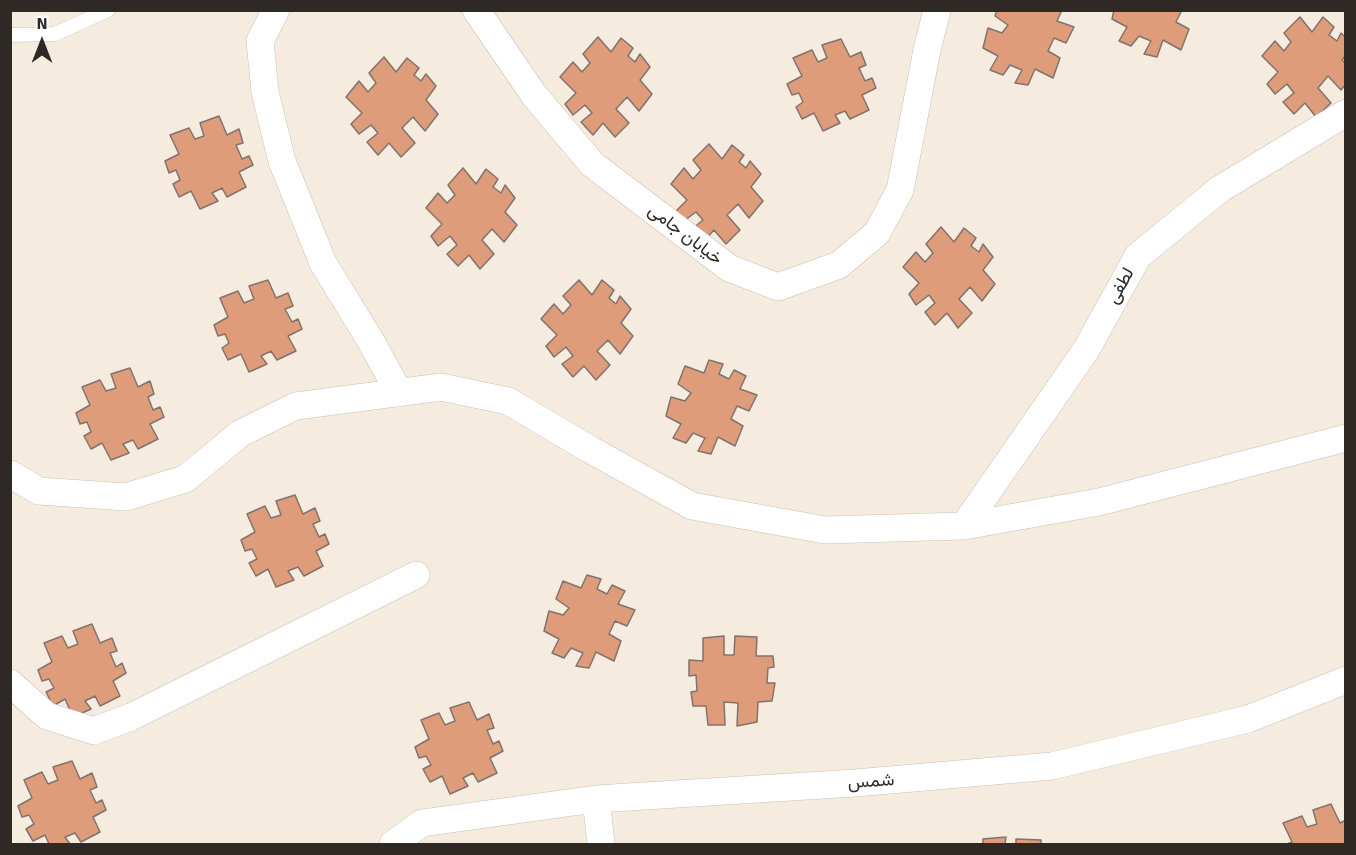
<!DOCTYPE html>
<html>
<head>
<meta charset="utf-8">
<style>
	body { margin:0 }
	#map { position:relative; width:1356px; height:855px; overflow:hidden; background:#f6ebdf; font-family:Signika,sans-serif }
	canvas { display:block }
	.frame { position:absolute; inset:0; border:12px solid #2e2925; pointer-events:none }
	.north { position:absolute; left:12px; top:12px; width:60px; height:60px; -webkit-text-stroke:4px #fff; paint-order:stroke; rotate:0deg; font-size:16px; font-weight:700; line-height:24px; text-align:center; color:#2e2925 }
	.north::after { content:''; display:block; margin:auto; width:21px; height:27px; background:#2e2925; clip-path:polygon(50% 0,100% 100%,50% 72%,0 100%) }
</style>
</head>
<body>
<div id="map">
<canvas width="1356" height="855"></canvas>
<div class="frame"></div>
<div class="north">N</div>
</div>
<script>
const ctx = document.querySelector('canvas').getContext('2d');
ctx.lineJoin = 'round';
function fill(path, color) { ctx.fillStyle = color; ctx.fill(path, 'evenodd'); }
const poly = rows => new Path2D(rows.map(r => 'M' + r).join(''));
function stroke(path, color, width, dash) { ctx.strokeStyle = color; ctx.lineWidth = width; ctx.lineCap = dash ? 'butt' : 'round'; ctx.setLineDash(dash || []); ctx.stroke(path); }
function label(font, color, halo, rows, align = 'center') {
  ctx.font = font + ' Signika,Vazirmatn,sans-serif'; ctx.lineWidth = 4.5; ctx.setLineDash([]); ctx.textBaseline = 'middle'; ctx.strokeStyle = halo; ctx.fillStyle = color; for (const [text, x, y, turn = 0] of rows) {
    ctx.save(); ctx.translate(x, y); ctx.rotate((+turn || 0) * Math.PI / 180); ctx.textAlign = isNaN(turn) ? turn : align; if (halo) ctx.strokeText(text, 0, 0); ctx.fillText(text, 0, 0); ctx.restore();
  }
}
const building = poly([
	[997,10,1062,10,1057,21,1074,27,1066,43,1054,38,1048,51,1060,58,1053,78,1035,69,1028,85,1015,83,1022,70,1010,65,1003,75,990,70,998,56,983,48,988,28,1002,33,1008,25,995,16,997,10],
	[1114,10,1182,10,1176,22,1189,29,1181,50,1163,40,1157,57,1144,54,1151,41,1139,36,1131,46,1119,41,1127,27,1112,19,1114,10],
	[1300,17,1312,32,1323,17,1334,27,1329,35,1337,41,1341,33,1346,38,1346,55,1342,60,1346,64,1346,84,1341,90,1328,76,1318,88,1331,103,1316,117,1305,103,1294,114,1283,102,1294,93,1287,84,1275,94,1267,84,1278,72,1262,56,1275,41,1284,51,1291,42,1284,33,1300,17],
	[598,37,611,52,621,38,633,48,628,56,635,62,640,54,650,67,640,80,652,94,639,111,627,97,616,109,629,123,615,137,603,123,593,135,581,122,592,113,585,105,573,115,565,104,576,93,560,77,573,62,582,72,590,63,583,54,598,37],
	[841,39,850,57,861,52,866,65,859,68,865,81,872,78,876,88,862,95,869,110,850,119,845,111,835,115,840,123,823,131,814,113,802,119,796,107,803,102,799,93,792,95,787,84,802,76,793,58,812,50,818,62,827,58,822,45,841,39],
	[384,57,396,72,407,58,419,68,414,75,421,81,426,74,436,86,426,100,438,114,425,131,413,117,402,128,415,143,401,157,389,143,378,155,367,142,378,133,371,125,359,134,351,124,362,113,346,97,359,81,368,92,376,83,369,73,384,57],
	[219,116,227,135,239,129,243,143,236,145,242,159,249,156,253,165,239,172,246,187,227,197,222,188,212,193,218,201,200,209,191,191,179,197,173,184,180,180,176,170,169,173,165,161,179,154,170,135,189,128,195,139,204,136,200,123,219,116],
	[709,144,722,159,732,145,744,155,739,162,746,168,750,161,761,174,751,187,763,201,749,218,738,204,727,215,740,230,726,244,714,230,703,242,692,229,703,220,696,212,684,221,676,211,687,200,671,184,684,168,693,179,701,170,693,160,709,144],
	[463,168,476,184,486,169,498,179,493,187,501,193,505,185,515,198,505,212,517,225,504,242,492,229,482,240,494,254,480,269,469,255,458,266,447,254,457,245,450,236,438,246,431,236,442,224,426,208,438,193,447,203,455,195,448,185,463,168],
	[941,227,954,242,964,228,976,238,971,246,979,252,983,244,993,257,983,270,995,284,982,301,970,287,959,299,972,313,958,328,947,313,935,325,925,312,935,303,929,295,916,305,909,294,919,283,903,267,916,252,925,262,933,253,926,244,941,227],
	[268,280,276,298,288,293,293,306,285,309,292,322,298,319,302,329,288,336,296,351,277,360,271,351,261,356,267,364,249,372,241,354,228,360,222,348,229,343,225,334,218,336,214,325,228,317,220,298,238,291,244,303,254,299,249,286,268,280],
	[579,280,592,295,602,280,614,290,609,298,616,304,620,296,631,309,621,323,633,336,620,354,608,340,597,351,610,365,596,380,584,366,573,377,562,364,573,356,566,347,554,357,546,346,557,335,541,319,554,304,563,314,571,305,563,296,579,280],
	[709,360,723,364,719,374,729,379,734,370,746,376,740,389,757,395,749,411,737,406,731,419,743,426,735,446,718,437,711,454,698,451,705,438,693,433,686,443,673,438,681,424,666,416,671,397,685,401,691,393,678,384,685,366,704,373,709,360],
	[130,368,138,387,150,381,154,394,148,397,153,410,160,407,164,417,150,424,158,439,138,449,133,440,123,444,129,453,111,460,102,443,91,449,84,436,91,432,87,422,80,424,76,413,90,405,82,387,100,380,106,391,116,388,111,374,130,368],
	[295,495,303,514,315,508,320,521,313,524,319,537,325,534,329,544,316,551,323,566,304,576,298,567,288,571,294,580,276,587,268,569,256,576,249,563,257,559,252,549,245,551,241,540,255,532,247,514,265,506,271,518,281,515,276,501,295,495],
	[587,575,601,579,597,589,607,594,612,585,625,591,618,604,635,610,627,626,615,621,609,634,621,641,614,661,596,652,589,668,576,666,583,653,571,648,564,658,552,653,559,639,544,631,549,611,563,615,569,608,556,599,563,581,581,588,587,575],
	[92,624,100,643,112,638,117,651,110,653,116,667,122,663,126,673,113,681,120,696,100,706,95,696,85,701,91,709,73,717,65,699,53,706,46,692,54,688,49,679,42,681,38,670,52,662,44,643,62,636,68,648,78,644,73,631,92,624],
	[724,636,724,655,734,655,735,636,757,637,756,656,773,656,774,667,768,668,767,683,775,683,772,701,758,702,757,722,737,726,738,703,724,702,725,725,708,725,706,706,693,706,691,692,697,691,696,675,689,676,689,660,703,661,703,638,724,636],
	[469,702,477,720,489,714,494,728,487,730,493,744,499,741,503,751,490,758,497,773,478,782,473,773,463,778,468,786,450,794,442,776,430,782,423,769,431,765,426,756,419,758,415,747,429,739,421,720,439,713,445,725,455,721,450,708,469,702],
	[72,761,80,779,92,773,97,787,90,790,96,803,102,800,106,810,93,817,100,832,81,842,75,833,65,837,70,844,49,844,45,835,33,841,26,829,34,824,29,815,22,817,18,806,32,798,24,780,42,772,48,784,58,780,53,767,72,761],
	[1331,804,1340,823,1346,820,1346,844,1287,844,1292,842,1283,823,1302,816,1307,827,1317,824,1313,810,1331,804],
	[1006,837,1005,844,983,844,983,839,1006,837],
	[1016,839,1041,840,1041,844,1016,844,1016,839]
]);
const lane = poly([
	[10,35,55,34,108,10]
]);
const street = poly([
	[276,10,260,41,265,92,282,161,323,263,372,343,399,393],
	[476,10,534,95,592,164,729,268,778,287,839,265,877,233,900,190,927,50,937,10],
	[10,474,39,491,126,497,185,479,241,433,296,406,441,387,508,401,591,450,692,506,825,530,964,526,1099,502,1346,438],
	[964,526,1086,350,1138,256,1220,189,1346,113],
	[10,683,47,716,94,731,131,717,416,575],
	[596,799,601,844],
	[393,844,422,823,596,799,855,783,1052,766,1248,719,1346,680]
]);
const streetNames = [
	["خیابان جامی",685,235,37],
	["لطفی",1121,286,-61],
	["شمس",871,782,-4]
];
fill(building, '#df9c7b');
stroke(building, '#81736c', 1.5);
stroke(lane, '#cbbfb4', 15);
stroke(street, '#cbbfb4', 28);
stroke(lane, '#fff', 14);
stroke(street, '#fff', 27);
label('18px', '#2e2925', '#fff', streetNames);
</script>
</body>
</html>
